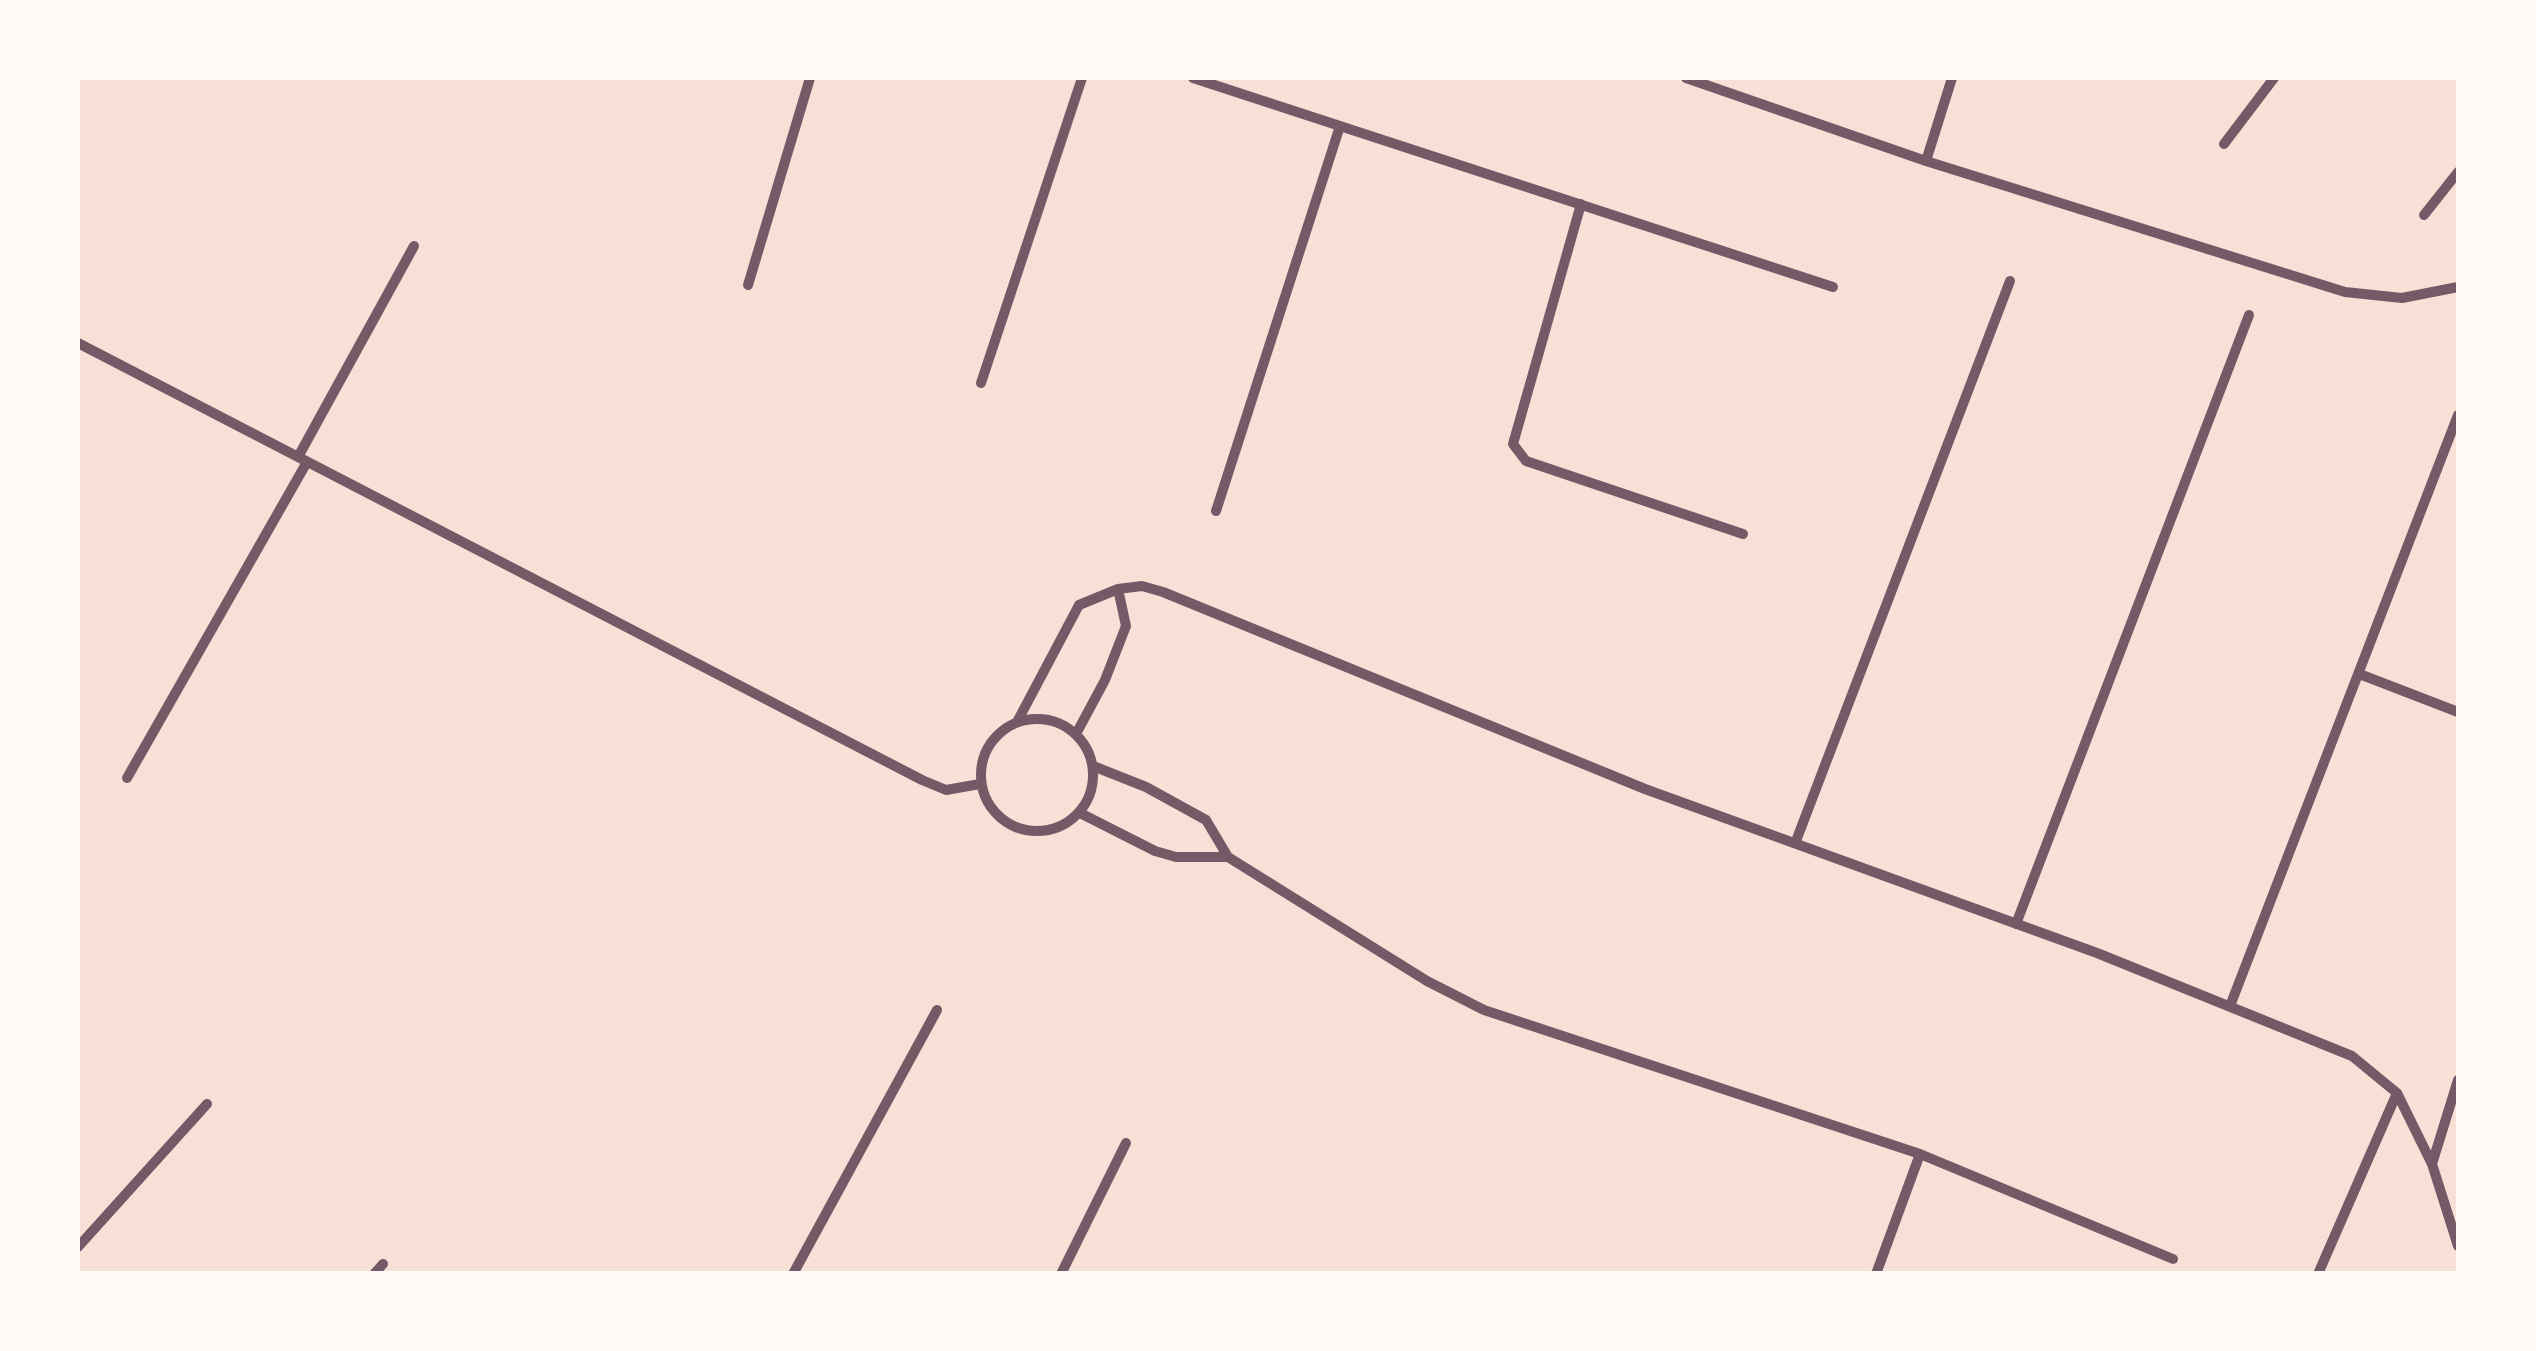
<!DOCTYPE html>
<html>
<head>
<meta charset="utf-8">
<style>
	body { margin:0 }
	#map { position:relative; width:2536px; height:1351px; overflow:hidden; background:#f7e1d7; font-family:Figtree,sans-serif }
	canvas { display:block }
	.frame { position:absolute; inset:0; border:80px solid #fffaf5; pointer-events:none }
</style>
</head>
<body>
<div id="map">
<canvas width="2536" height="1351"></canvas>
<div class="frame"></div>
</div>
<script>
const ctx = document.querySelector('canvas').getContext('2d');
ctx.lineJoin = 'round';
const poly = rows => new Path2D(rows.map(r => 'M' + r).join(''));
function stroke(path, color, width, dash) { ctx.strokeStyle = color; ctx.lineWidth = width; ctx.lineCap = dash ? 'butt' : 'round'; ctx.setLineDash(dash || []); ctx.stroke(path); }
const minor = poly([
	[1193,78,1833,287],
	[1686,78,1926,161,2345,292,2402,298,2458,287],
	[2224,144,2274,78],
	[1926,161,1952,78],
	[1581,204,1513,444,1526,461,1743,534],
	[2424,215,2458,172],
	[748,285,810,78],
	[78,343,922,780,946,790,980,784],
	[981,383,1082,78],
	[298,457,414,246],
	[1216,511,1340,126],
	[2362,675,2458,712],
	'981 775a56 56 0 1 1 112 0a56 56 0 1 1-112 0Z',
	[1017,722,1079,605,1118,589,1142,586,1163,592,1645,789,2097,953,2352,1056,2397,1093,2432,1164,2458,1246],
	[1076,734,1105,680,1126,626,1118,589],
	[1093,766,1146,787,1206,820,1228,857,1427,981,1484,1010,1920,1154,2173,1259],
	[127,778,307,462],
	[1080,813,1155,851,1176,857,1228,857],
	[1796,841,2010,281],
	[2016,924,2249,315],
	[2230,1006,2458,415],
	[2432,1164,2458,1080],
	[78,1247,207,1104],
	[374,1274,383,1264],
	[793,1274,937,1010],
	[1061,1274,1126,1143],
	[1876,1274,1920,1154],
	[2318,1274,2397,1093]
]);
stroke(minor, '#755966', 10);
</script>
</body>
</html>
